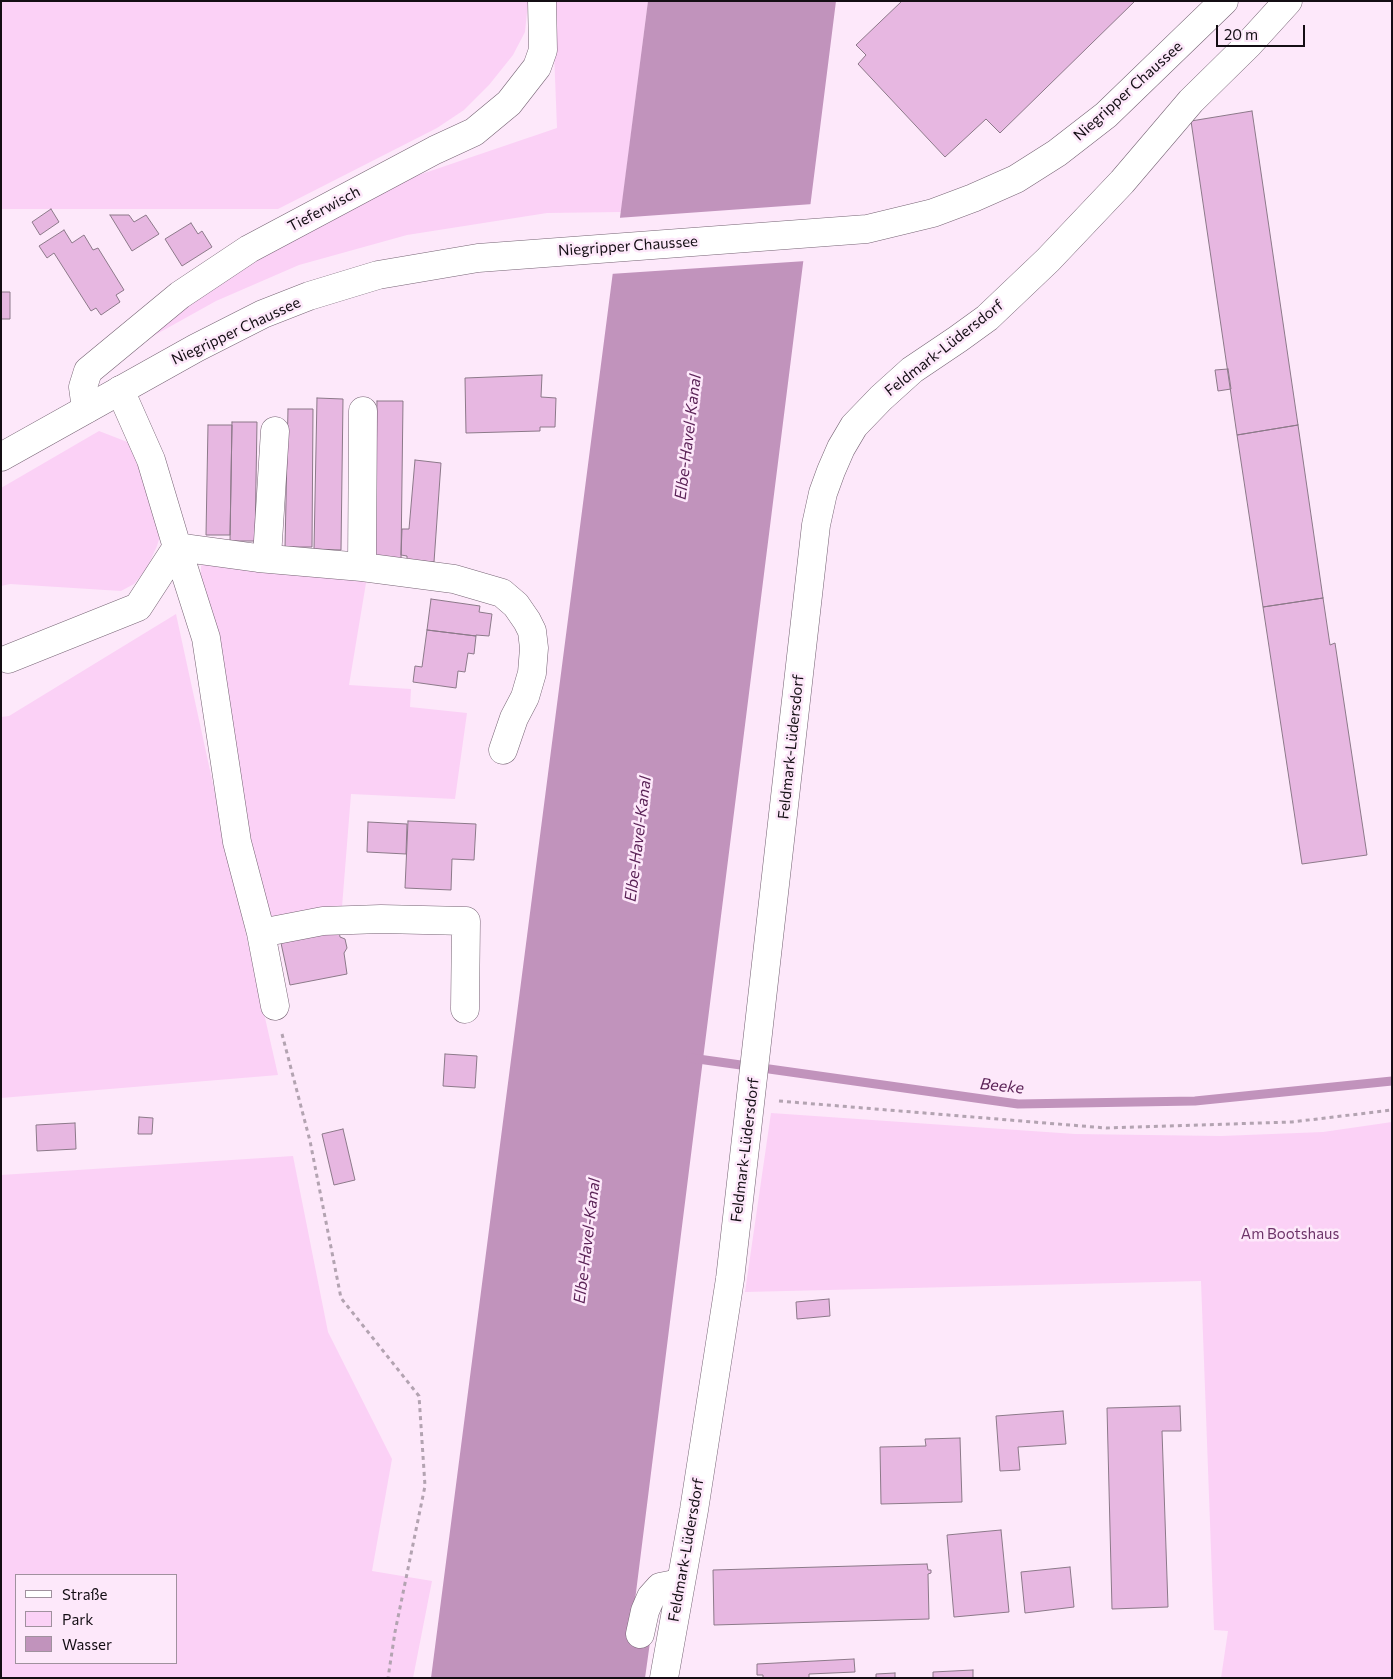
<!DOCTYPE html>
<html>
<head>
<meta charset="utf-8">
<style>
	body { margin:0 }
	#map { position:relative; width:1393px; height:1679px; overflow:hidden; background:#fde8fa; font-family:Commissioner,sans-serif }
	canvas { display:block }
	.frame { position:absolute; inset:0; border:2px solid #140e14; pointer-events:none }
	.legend { position:absolute; left:15px; top:1574px; width:162px; height:90px; box-sizing:border-box; background:#fde8fa; border:1px solid #a0919e; margin:0; padding:6px 9px; list-style:none; font-size:15px; color:#140e14 }
	.legend li { display:flex; align-items:center; gap:10px; height:25px }
	.legend b { width:25px; border:1px solid #a0919e }
	.scale { position:absolute; left:1216px; top:25px; width:89px; height:22px; box-sizing:border-box; border:2px solid #140e14; border-top:0; padding-left:6px; font-size:15px; line-height:18px; white-space:nowrap; color:#140e14; -webkit-text-stroke:4px #fde8fa; paint-order:stroke }
</style>
</head>
<body>
<div id="map">
<canvas width="1393" height="1679"></canvas>
<div class="frame"></div>
<ul class="legend">
<li><b style="height:6px;background:#fff"></b>Straße</li>
<li><b style="height:14px;background:#fbd1f6"></b>Park</li>
<li><b style="height:14px;background:#c193bc"></b>Wasser</li>
</ul>
<div class="scale">20 m</div>
</div>
<script>
const ctx = document.querySelector('canvas').getContext('2d');
ctx.lineJoin = 'round';
function fill(path, color) { ctx.fillStyle = color; ctx.fill(path, 'evenodd'); }
const poly = rows => new Path2D(rows.map(r => 'M' + r).join(''));
function stroke(path, color, width, dash) { ctx.strokeStyle = color; ctx.lineWidth = width; ctx.lineCap = dash ? 'butt' : 'round'; ctx.setLineDash(dash || []); ctx.stroke(path); }
function label(font, color, halo, rows, align = 'center') {
  ctx.font = font + ' Commissioner,sans-serif'; ctx.lineWidth = 5; ctx.setLineDash([]); ctx.textBaseline = 'middle'; ctx.strokeStyle = halo; ctx.fillStyle = color; for (const [text, x, y, turn = 0] of rows) {
    ctx.save(); ctx.translate(x, y); ctx.rotate((+turn || 0) * Math.PI / 180); ctx.textAlign = isNaN(turn) ? turn : align; if (halo) ctx.strokeText(text, 0, 0); ctx.fillText(text, 0, 0); ctx.restore();
  }
}
const green = poly([
	[1,1,528,1,528,2,525,32,513,55,489,85,464,110,437,128,278,209,1,209],
	[552,1,648,1,621,212,547,213,407,235,299,265,216,301,128,350,156,326,244,265,401,181,557,128],
	[99,431,130,443,136,457,161,533,157,546,147,568,134,584,121,591,10,584,1,586,1,488],
	[205,562,367,577,349,685,411,689,410,707,467,713,455,799,351,794,342,907,270,918,259,896,201,576,201,566],
	[176,614,236,890,278,1075,1,1098,1,717,9,716],
	[771,1113,1075,1134,1221,1136,1323,1132,1392,1122,1392,1678,1221,1678,1228,1631,1214,1630,1201,1281,745,1292],
	[293,1156,328,1332,392,1459,372,1571,432,1581,413,1678,1,1678,1,1175],
	[176,1575,176,1663,16,1663,16,1575]
]);
const water = poly([
	[648,1,836,1,631,1632,651,1635,645,1678,431,1678]
]);
const pier = poly([
	[813,204,806,261,610,274,617,218]
]);
const stream = poly([
	[691,1058,1018,1104,1195,1101,1392,1081]
]);
const building = poly([
	[902,1,1135,1,1000,133,986,119,945,157,858,64,866,55,856,45,902,1],
	[1252,111,1298,425,1237,435,1191,121,1252,111],
	[51,209,59,222,40,235,32,222,51,209],
	[110,215,129,215,134,222,146,215,159,234,132,251,110,215],
	[191,223,198,234,202,231,212,247,182,266,165,239,191,223],
	[64,230,72,243,84,235,93,250,98,248,124,290,116,295,120,302,101,315,96,308,91,311,54,253,47,258,39,246,64,230],
	[1,292,10,292,10,319,1,319,1,292],
	[1228,369,1231,389,1218,391,1215,370,1228,369],
	[542,375,541,397,556,398,555,427,540,427,540,431,466,433,465,378,542,375],
	[317,398,343,399,341,550,314,549,317,398],
	[377,401,403,401,401,559,375,558,377,401],
	[288,409,313,409,312,547,285,547,288,409],
	[232,422,257,422,255,541,230,541,232,422],
	[208,425,232,425,230,535,206,535,208,425],
	[1298,425,1323,598,1263,607,1237,435,1298,425],
	[415,460,441,463,434,562,407,560,407,556,401,555,402,529,409,529,415,460],
	[1323,598,1330,645,1335,643,1367,855,1302,864,1263,607,1323,598],
	[431,599,480,606,479,612,492,614,489,636,476,635,476,636,427,630,431,599],
	[427,630,476,636,474,654,468,653,465,672,458,671,456,688,413,682,415,666,422,667,427,630],
	[408,821,476,824,474,860,452,859,451,890,405,888,408,821],
	[368,822,407,824,406,854,367,852,368,822],
	[339,931,340,937,345,939,347,948,344,953,347,974,290,985,281,943,339,931],
	[445,1054,477,1056,475,1088,443,1086,445,1054],
	[139,1117,153,1118,152,1134,138,1134,139,1117],
	[75,1123,76,1149,37,1151,36,1125,75,1123],
	[343,1129,355,1180,334,1185,322,1134,343,1129],
	[829,1299,830,1316,797,1319,796,1302,829,1299],
	[1180,1406,1181,1431,1162,1431,1168,1607,1112,1609,1107,1408,1180,1406],
	[1063,1411,1066,1444,1018,1447,1020,1470,1000,1471,996,1416,1063,1411],
	[960,1438,962,1502,881,1504,880,1447,926,1446,925,1439,960,1438],
	[1001,1530,1009,1612,954,1617,947,1535,1001,1530],
	[927,1564,928,1570,931,1570,931,1573,928,1574,929,1619,714,1625,713,1570,927,1564],
	[1070,1567,1074,1607,1025,1613,1021,1572,1070,1567],
	[854,1659,855,1672,809,1674,809,1678,763,1678,763,1675,757,1675,757,1664,854,1659],
	[973,1670,973,1678,933,1678,933,1672,973,1670],
	[895,1673,895,1678,876,1678,876,1674,895,1673]
]);
const path = poly([
	[282,1034,310,1141,341,1298,419,1396,425,1486,395,1632,388,1678],
	[779,1101,1106,1128,1292,1122,1392,1110]
]);
const minor = poly([
	[120,390,151,460,177,547,258,558,362,567,454,579,502,593,516,605,527,621,532,631,534,648,532,673,525,697,514,718,503,750],
	[86,409,83,387,88,371,180,295,249,249,435,150,474,132,509,103,537,67,543,50,542,1],
	[177,547,206,638,237,842,261,933,275,1006],
	[267,557,275,431],
	[362,567,363,411],
	[8,659,138,607,177,547],
	[261,933,323,921,381,919,466,921,465,1009],
	[640,1634,645,1611,651,1597,660,1587,680,1583],
	[664,1678,694,1510,730,1279,816,525,823,493,831,471,841,448,854,426,881,398,912,370,958,339,987,318,1048,260,1122,182,1191,101,1248,45,1288,1]
]);
const major = poly([
	[1,457,196,348,263,314,309,296,378,275,478,258,867,229,933,213,973,198,1016,179,1057,153,1106,115,1224,1]
]);
const streetNames = [
	["Niegripper Chaussee",1128,91,-42],
	["Tieferwisch",324,209,-28],
	["Niegripper Chaussee",628,246,-4],
	["Niegripper Chaussee",236,331,-25],
	["Feldmark-Lüdersdorf",944,348,-38],
	["Feldmark-Lüdersdorf",791,747,-84],
	["Feldmark-Lüdersdorf",745,1150,-83],
	["Feldmark-Lüdersdorf",686,1550,-80]
];
const parkNames = [
	["Am Bootshaus",1290,1234]
];
const waterNames = [
	["Elbe-Havel-Kanal",688,437,-83],
	["Elbe-Havel-Kanal",638,839,-83],
	["Beeke",1002,1086,6],
	["Elbe-Havel-Kanal",587,1241,-83]
];
fill(green, '#fbd1f6');
fill(water, '#c193bc');
fill(pier, '#fde8fa');
stroke(stream, '#c193bc', 9);
fill(building, '#e7b7e1');
stroke(building, '#8c7989', 1);
stroke(minor, '#766474', 29);
stroke(major, '#766474', 29);
stroke(path, '#b3a3b1', 3, [4, 4]);
stroke(minor, '#fff', 28);
stroke(major, '#fff', 28);
label('15px', '#140e14', '#fde8fa', streetNames);
label('15px', '#6d3469', '#fde8fa', parkNames);
label('italic 16px', '#5b2357', '#fde8fa', waterNames);
</script>
</body>
</html>
